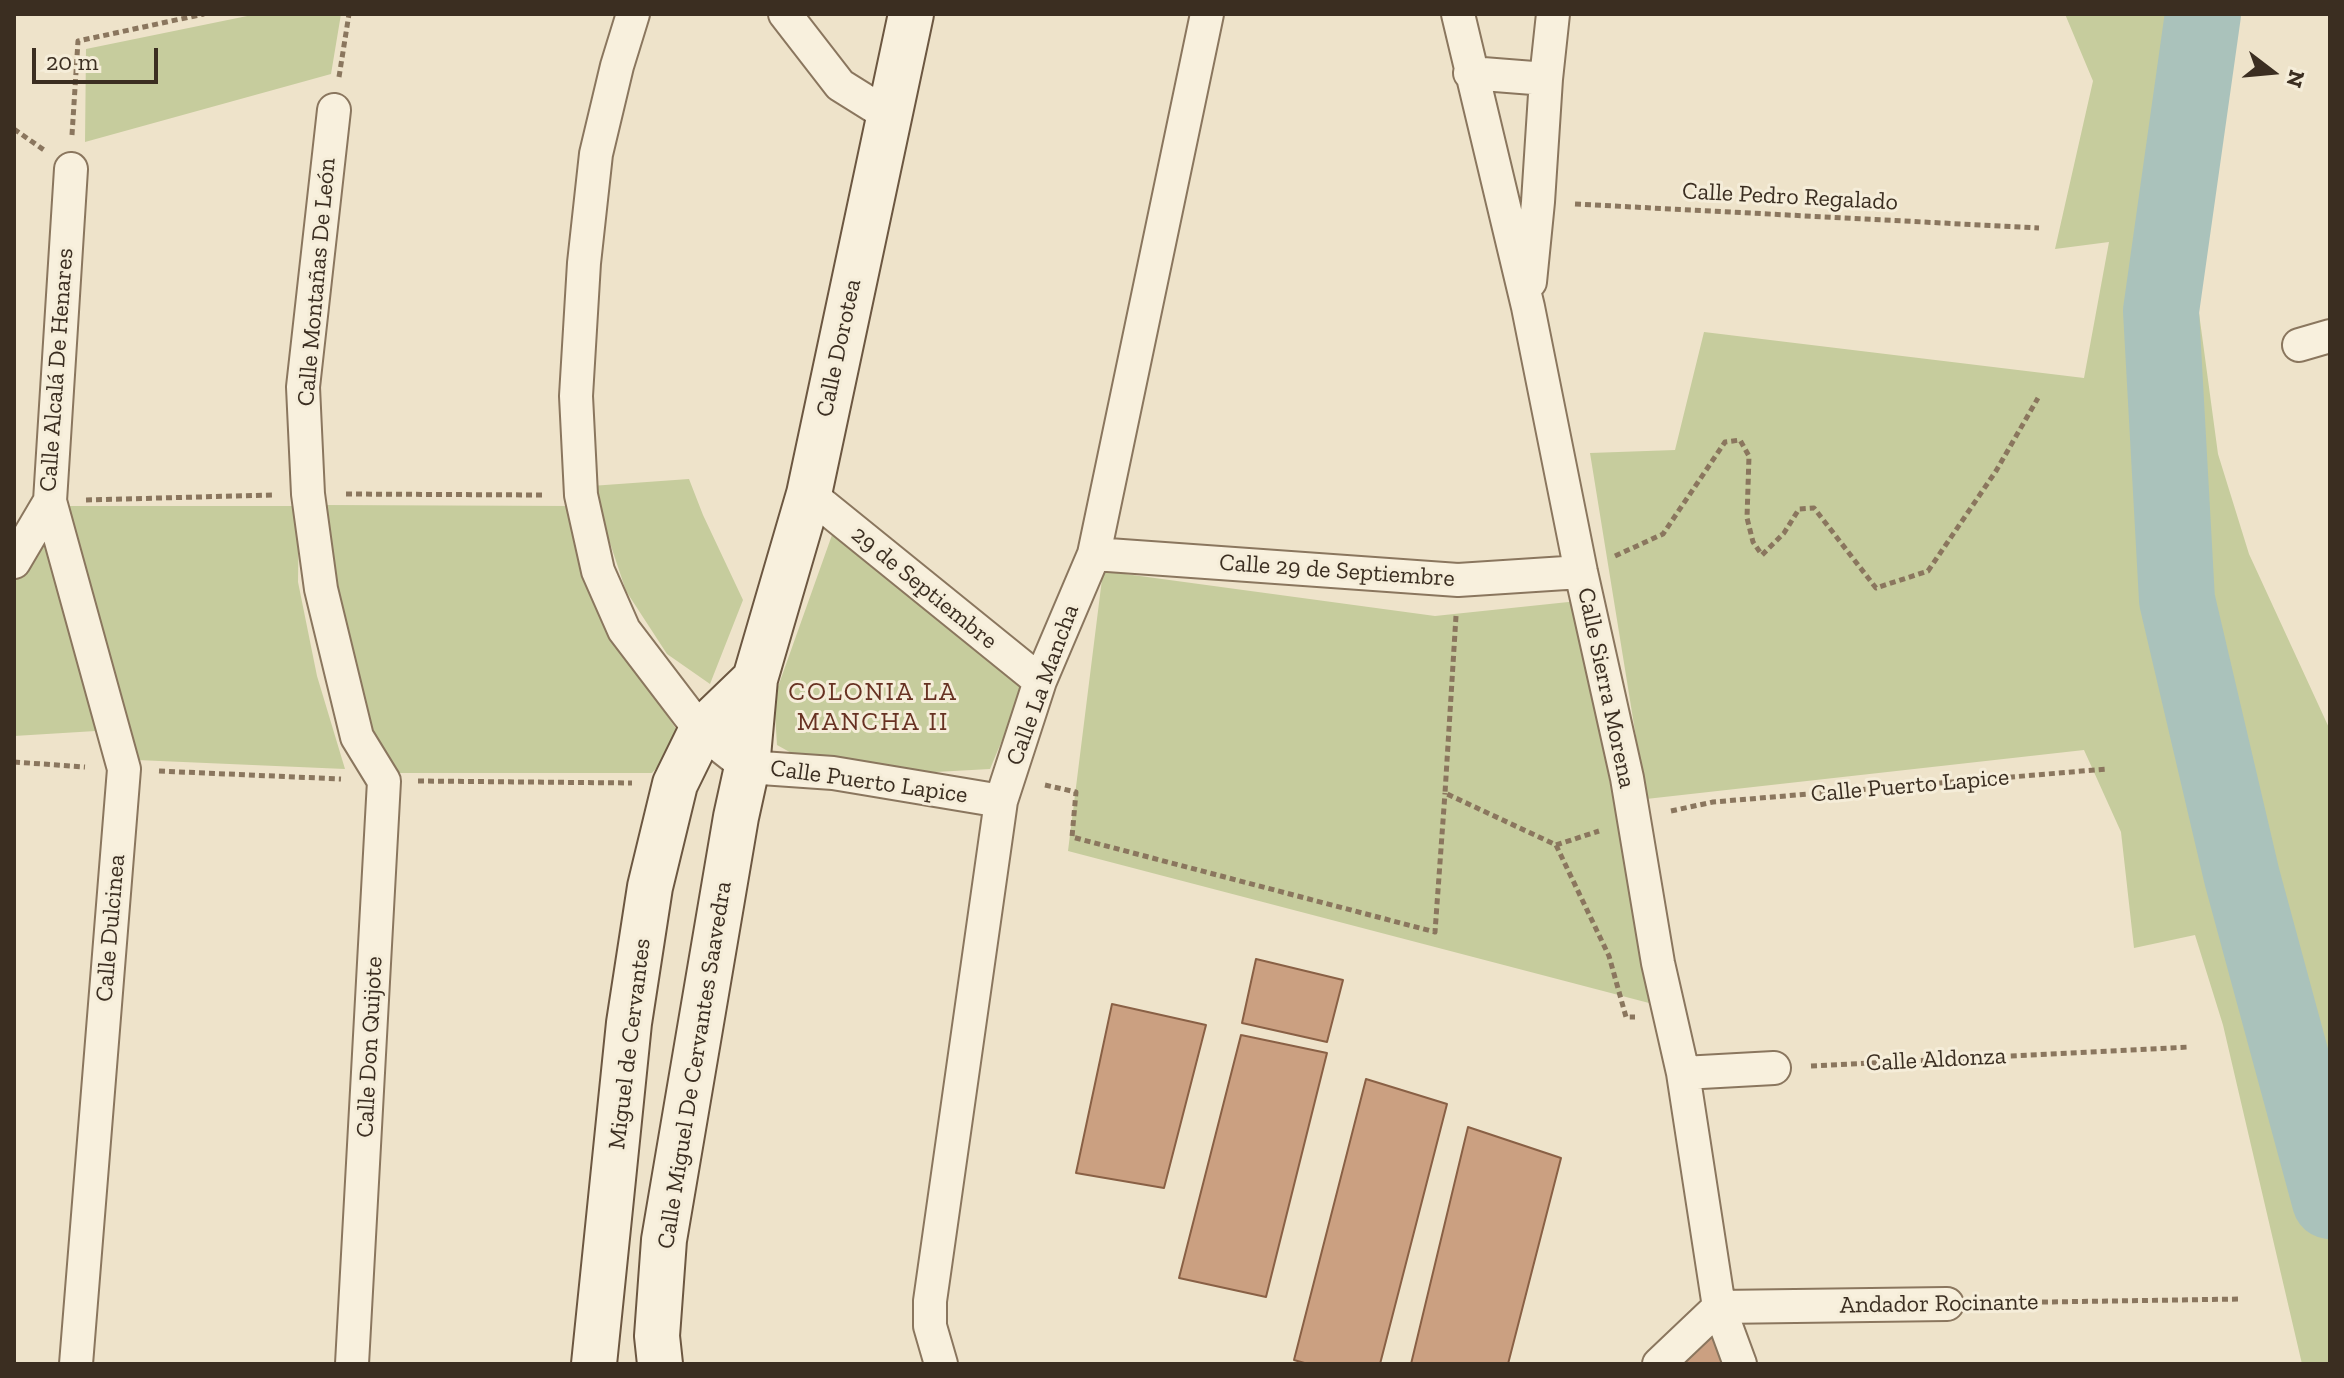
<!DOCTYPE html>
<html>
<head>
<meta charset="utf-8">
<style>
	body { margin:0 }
	#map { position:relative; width:2344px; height:1378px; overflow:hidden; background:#eee3ca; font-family:"Zilla Slab",serif }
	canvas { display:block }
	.frame { position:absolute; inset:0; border:16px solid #3b2e21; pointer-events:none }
	.north { position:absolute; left:2232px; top:32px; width:80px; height:80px; -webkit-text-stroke:6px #f5edd9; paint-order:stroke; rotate:106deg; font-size:22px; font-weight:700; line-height:32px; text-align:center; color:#3b2e21 }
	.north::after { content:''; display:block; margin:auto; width:28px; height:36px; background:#3b2e21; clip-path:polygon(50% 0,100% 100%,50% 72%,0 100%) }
	.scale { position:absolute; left:32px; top:48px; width:126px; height:36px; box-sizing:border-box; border:4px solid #3b2e21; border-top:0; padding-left:10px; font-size:24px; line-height:28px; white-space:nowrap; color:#3b2e21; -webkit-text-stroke:6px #f5edd9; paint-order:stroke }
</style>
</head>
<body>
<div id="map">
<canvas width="2344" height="1378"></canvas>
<div class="frame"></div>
<div class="north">N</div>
<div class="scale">20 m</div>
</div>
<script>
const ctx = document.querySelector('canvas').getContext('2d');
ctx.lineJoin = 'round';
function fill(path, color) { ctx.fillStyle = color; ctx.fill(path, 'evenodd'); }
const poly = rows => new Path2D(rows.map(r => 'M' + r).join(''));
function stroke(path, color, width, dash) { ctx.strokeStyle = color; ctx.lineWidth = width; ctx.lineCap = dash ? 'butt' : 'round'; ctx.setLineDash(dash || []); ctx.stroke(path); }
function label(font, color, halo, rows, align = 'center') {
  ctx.font = font + ' "Zilla Slab",serif'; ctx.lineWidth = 6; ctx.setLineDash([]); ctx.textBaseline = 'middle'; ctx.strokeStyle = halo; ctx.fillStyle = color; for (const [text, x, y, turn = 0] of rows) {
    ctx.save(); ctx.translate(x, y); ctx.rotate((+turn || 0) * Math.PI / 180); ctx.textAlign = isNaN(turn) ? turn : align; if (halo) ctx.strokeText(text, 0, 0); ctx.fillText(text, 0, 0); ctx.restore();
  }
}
const green = poly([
	[257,14,341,14,331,74,85,142,86,49],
	[2065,14,2236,14,2191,254,2218,454,2249,554,2330,730,2330,1364,2302,1364,2223,1025,2195,935,2134,948,2121,832,2084,750,1646,799,1590,453,1675,450,1704,332,2084,378,2109,242,2055,249,2093,81],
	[689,479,703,515,743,600,710,684,667,654,626,591,591,486],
	[325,505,568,506,629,660,683,739,652,773,399,773,368,733,339,602],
	[64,506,299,506,298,582,317,676,345,769,137,760],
	[47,529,112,730,14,736,14,584],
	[832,535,1026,683,990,769,917,773,795,755,777,745,774,698],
	[1103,571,1435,616,1578,601,1649,1003,1068,851]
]);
const river = poly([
	[2203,14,2161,311,2177,600,2242,877,2330,1201]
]);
const building = poly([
	[1256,959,1343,980,1327,1042,1242,1023,1256,959],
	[1112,1004,1206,1025,1164,1188,1076,1173,1112,1004],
	[1241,1035,1327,1053,1266,1297,1179,1278,1241,1035],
	[1366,1079,1447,1104,1380,1364,1308,1364,1294,1360,1366,1079],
	[1468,1127,1561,1158,1508,1364,1411,1364,1468,1127],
	[1712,1326,1724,1364,1673,1364,1712,1326]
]);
const path = poly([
	[339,77,349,14],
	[14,129,44,150],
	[72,135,78,41,204,14],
	[1575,204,2039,228],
	[346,494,544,495],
	[86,500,272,495],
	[1615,556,1663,534,1725,442,1740,440,1749,456,1747,518,1753,542,1762,555,1784,533,1799,509,1814,508,1876,588,1928,571,1996,471,2038,398],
	[1456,616,1445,793,1556,845,1609,956,1626,1017,1635,1017],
	[14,762,85,767],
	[159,771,341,779],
	[418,781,632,783],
	[1045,785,1076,792,1072,837,1435,932,1445,793],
	[1671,811,1713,802,2107,769],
	[1556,845,1599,831],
	[1811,1066,2189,1047],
	[1982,1303,2241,1299]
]);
const street = poly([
	[633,14,617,66,596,154,584,263,576,396,581,495,598,571,624,630,701,731,747,767,833,773,1001,801],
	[785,14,840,85,888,115],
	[1458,14,1528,307,1581,572,1627,778,1658,963,1683,1073,1719,1307,1740,1364],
	[1470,73,1546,79],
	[334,110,303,387,308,494,321,589,357,737,384,781,352,1364],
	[1530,282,1538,202,1546,79,1553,14],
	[2299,345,2330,336],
	[809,494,1040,681],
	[50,501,124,769,76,1364],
	[1094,554,1458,580,1581,572],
	[14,562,50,501,71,169],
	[1683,1073,1774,1068],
	[941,1364,930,1326,930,1301,1001,801,1040,681,1094,554,1207,14],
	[1659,1364,1719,1307,1947,1304]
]);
const secondary = poly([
	[594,1364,629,1023,650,887,675,784,701,731,755,679],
	[660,1364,657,1336,664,1240,736,817,747,767,755,679,809,494,911,14]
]);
const streetNames = [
	["Calle Pedro Regalado",1790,197,3],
	["Calle Montañas De León",317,282,-85],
	["Calle Dorotea",839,348,-78],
	["Calle Alcalá De Henares",57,370,-86],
	["Calle 29 de Septiembre",1337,571,4],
	["29 de Septiembre",924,588,39],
	["Calle La Mancha",1043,685,-70],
	["Calle Sierra Morena",1606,688,78],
	["Calle Puerto Lapice",869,782,8],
	["Calle Puerto Lapice",1910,786,-5],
	["Calle Dulcinea",111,928,-85],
	["Miguel de Cervantes",630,1044,-83],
	["Calle Don Quijote",370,1047,-87],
	["Calle Aldonza",1936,1060,-3],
	["Calle Miguel De Cervantes Saavedra",695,1065,-81],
	["Andador Rocinante",1939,1304,-1]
];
const neighbourhoodNames = [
	["COLONIA LA",873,693],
	["MANCHA II",873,723]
];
fill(green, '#c6cc9d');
stroke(river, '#aac2bb', 76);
fill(building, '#cba081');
stroke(building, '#896045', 2);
stroke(street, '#8a765e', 36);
stroke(secondary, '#6c5741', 48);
stroke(path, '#8a765e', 5, [6, 4]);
stroke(street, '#f8f0dd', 32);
stroke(secondary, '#f8f0dd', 44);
label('24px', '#3b2e21', '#f5edd9', streetNames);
ctx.letterSpacing = '2px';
label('26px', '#673122', '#f5edd9', neighbourhoodNames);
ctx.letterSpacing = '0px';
</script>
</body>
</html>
